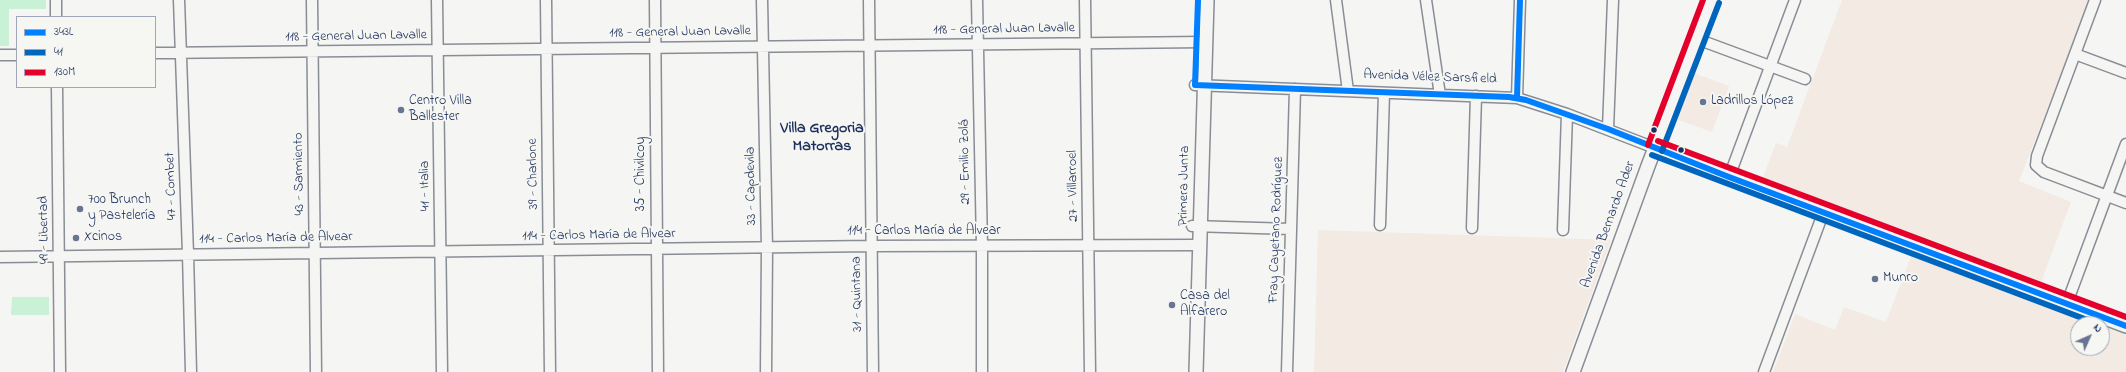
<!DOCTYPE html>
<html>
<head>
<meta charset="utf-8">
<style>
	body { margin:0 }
	#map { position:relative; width:2126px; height:372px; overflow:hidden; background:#f5f5f3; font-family:"Indie Flower",sans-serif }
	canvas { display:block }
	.legend { position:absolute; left:16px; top:16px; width:140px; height:72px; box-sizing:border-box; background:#f6f6f2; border:1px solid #9ea6b7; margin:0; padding:5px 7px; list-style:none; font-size:12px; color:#1b2f5e }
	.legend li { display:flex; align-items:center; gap:8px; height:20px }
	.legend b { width:20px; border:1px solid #9ea6b7 }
	.north { position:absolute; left:2070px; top:316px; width:40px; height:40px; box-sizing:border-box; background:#f6f6f2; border:1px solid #9ea6b7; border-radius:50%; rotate:45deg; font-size:11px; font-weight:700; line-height:16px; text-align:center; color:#1b2f5e }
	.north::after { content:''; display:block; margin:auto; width:14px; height:18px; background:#677492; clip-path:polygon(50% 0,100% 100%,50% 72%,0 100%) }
</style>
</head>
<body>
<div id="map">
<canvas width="2126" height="372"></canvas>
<ul class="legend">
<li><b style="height:5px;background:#007fff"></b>343L</li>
<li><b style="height:5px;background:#0065bd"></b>41</li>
<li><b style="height:5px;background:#e4002b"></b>130M</li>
</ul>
<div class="north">N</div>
</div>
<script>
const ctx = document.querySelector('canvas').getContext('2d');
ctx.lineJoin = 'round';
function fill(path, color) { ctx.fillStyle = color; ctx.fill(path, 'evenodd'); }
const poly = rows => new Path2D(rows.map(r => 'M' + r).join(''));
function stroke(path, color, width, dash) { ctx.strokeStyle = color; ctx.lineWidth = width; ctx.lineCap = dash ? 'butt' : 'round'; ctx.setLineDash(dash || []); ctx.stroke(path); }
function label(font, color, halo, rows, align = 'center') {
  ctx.font = font + ' "Indie Flower",sans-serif'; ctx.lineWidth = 4; ctx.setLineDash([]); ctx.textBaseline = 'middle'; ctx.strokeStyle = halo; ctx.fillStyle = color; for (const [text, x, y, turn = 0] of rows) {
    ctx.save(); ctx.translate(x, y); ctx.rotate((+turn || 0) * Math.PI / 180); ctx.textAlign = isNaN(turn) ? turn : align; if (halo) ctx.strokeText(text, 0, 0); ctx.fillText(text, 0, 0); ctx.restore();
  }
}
const built = poly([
	[1842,0,2090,0,2019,181,2071,202,2040,285,1762,180,1776,143,1787,147],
	[1694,73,1729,86,1712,132,1676,119],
	[1318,230,1611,240,1563,372,1314,372],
	[1912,254,2096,324,2078,324,2078,348,2102,348,2102,326,2126,335,2126,372,1773,372,1795,314,1835,330,1844,307,1886,322]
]);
const green = poly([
	[0,0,46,0,46,9,9,9,9,46,0,46],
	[12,297,49,297,49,315,11,315]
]);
const minor = poly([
	[56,0,56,17],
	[179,0,188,254,191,372],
	[312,0,316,372],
	[437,0,442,372],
	[546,0,550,372],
	[655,0,658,372],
	[762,0,767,248,766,372],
	[869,0,873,372],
	[977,0,982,246,982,372],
	[1085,0,1090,372],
	[1336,0,1348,91],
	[1426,0,1440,95],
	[2095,0,2037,156,2036,165,2044,172,2126,203],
	[1697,39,1805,79],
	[155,53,1205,42],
	[2075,54,2126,73],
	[0,55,17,55],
	[1195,85,1517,98,1567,114,1655,148],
	[57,87,60,372],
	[1517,98,1520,0],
	[1608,129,1613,0],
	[1729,177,1795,0],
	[1380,225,1384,93],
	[1192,226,1291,229],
	[1472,228,1476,96],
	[1563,230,1567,114],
	[0,257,872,246,1199,245],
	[2067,303,2126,144],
	[1287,372,1295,89],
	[1764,372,1824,211]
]);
const major = poly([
	[1655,148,2126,326],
	[1196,372,1207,0],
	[1573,372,1648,166,1712,0]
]);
const bus1 = poly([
	[1198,0,1195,85,1509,97,1526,100,1608,129,1729,177,2126,326],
	[1517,98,1520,0]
]);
const bus2 = poly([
	[1662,151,1719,3],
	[1652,155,2098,324]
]);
const bus3 = poly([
	[1658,141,2126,317],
	[1648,145,1703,0]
]);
const markers = [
	[1703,102,4,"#677492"],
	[401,110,4,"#677492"],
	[1654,130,3.5,"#1b2f5e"],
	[1681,150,3.5,"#1b2f5e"],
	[80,209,4,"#677492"],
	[76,238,4,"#677492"],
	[1875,279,4,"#677492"],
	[1172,305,4,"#677492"]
];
const streetNames = [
	["118 - General Juan Lavalle",1004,30,-1],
	["118 - General Juan Lavalle",680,33,-1],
	["118 - General Juan Lavalle",356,37,-1],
	["Avenida Vélez Sarsfield",1430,78,2],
	["29 - Emilio Zolá",966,162,-91],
	["43 - Sarmiento",300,174,-91],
	["39 - Charlone",534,174,-91],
	["35 - Chivilcoy",642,174,-90],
	["47 - Combet",172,186,-92],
	["41 - Italia",426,186,-91],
	["33 - Capdevila",752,186,-91],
	["27 - Villarroel",1074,186,-91],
	["Primera Junta",1185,186,-89],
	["Avenida Bernardo Ader",1609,225,-70],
	["49 - Libertad",45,230,-91],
	["Fray Cayetano Rodríguez",1277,230,-88],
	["114 - Carlos María de Alvear",924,232],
	["114 - Carlos María de Alvear",599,236,-1],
	["114 - Carlos María de Alvear",276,239,-1],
	["31 - Quintana",858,294,-91]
];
const poiNames = [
	["Centro Villa",409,102],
	["Ballester",409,118],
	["Ladrillos López",1711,102],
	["700 Brunch",88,201],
	["y Pastelería",88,217],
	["Xcinos",84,238],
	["Munro",1883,279],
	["Casa del",1180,297],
	["Alfarero",1180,313]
];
const quarterNames = [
	["Villa Gregoria",822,129],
	["Matorras",822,147]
];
fill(built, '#f2eae3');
fill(green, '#c8f1d5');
stroke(minor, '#898d95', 13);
stroke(major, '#898d95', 16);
stroke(minor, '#f5f5f3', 10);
stroke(major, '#f5f5f3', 13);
stroke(bus1, '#007fff', 6);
stroke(bus2, '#0065bd', 6);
stroke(bus3, '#e4002b', 6);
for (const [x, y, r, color] of markers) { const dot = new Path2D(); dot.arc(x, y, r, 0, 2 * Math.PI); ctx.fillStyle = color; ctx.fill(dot); stroke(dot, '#f6f6f2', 1.5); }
label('14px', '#1b2f5e', '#f6f6f2', streetNames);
label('14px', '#1b2f5e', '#f6f6f2', poiNames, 'left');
label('bold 16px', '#1b2f5e', '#f6f6f2', quarterNames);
</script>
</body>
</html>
